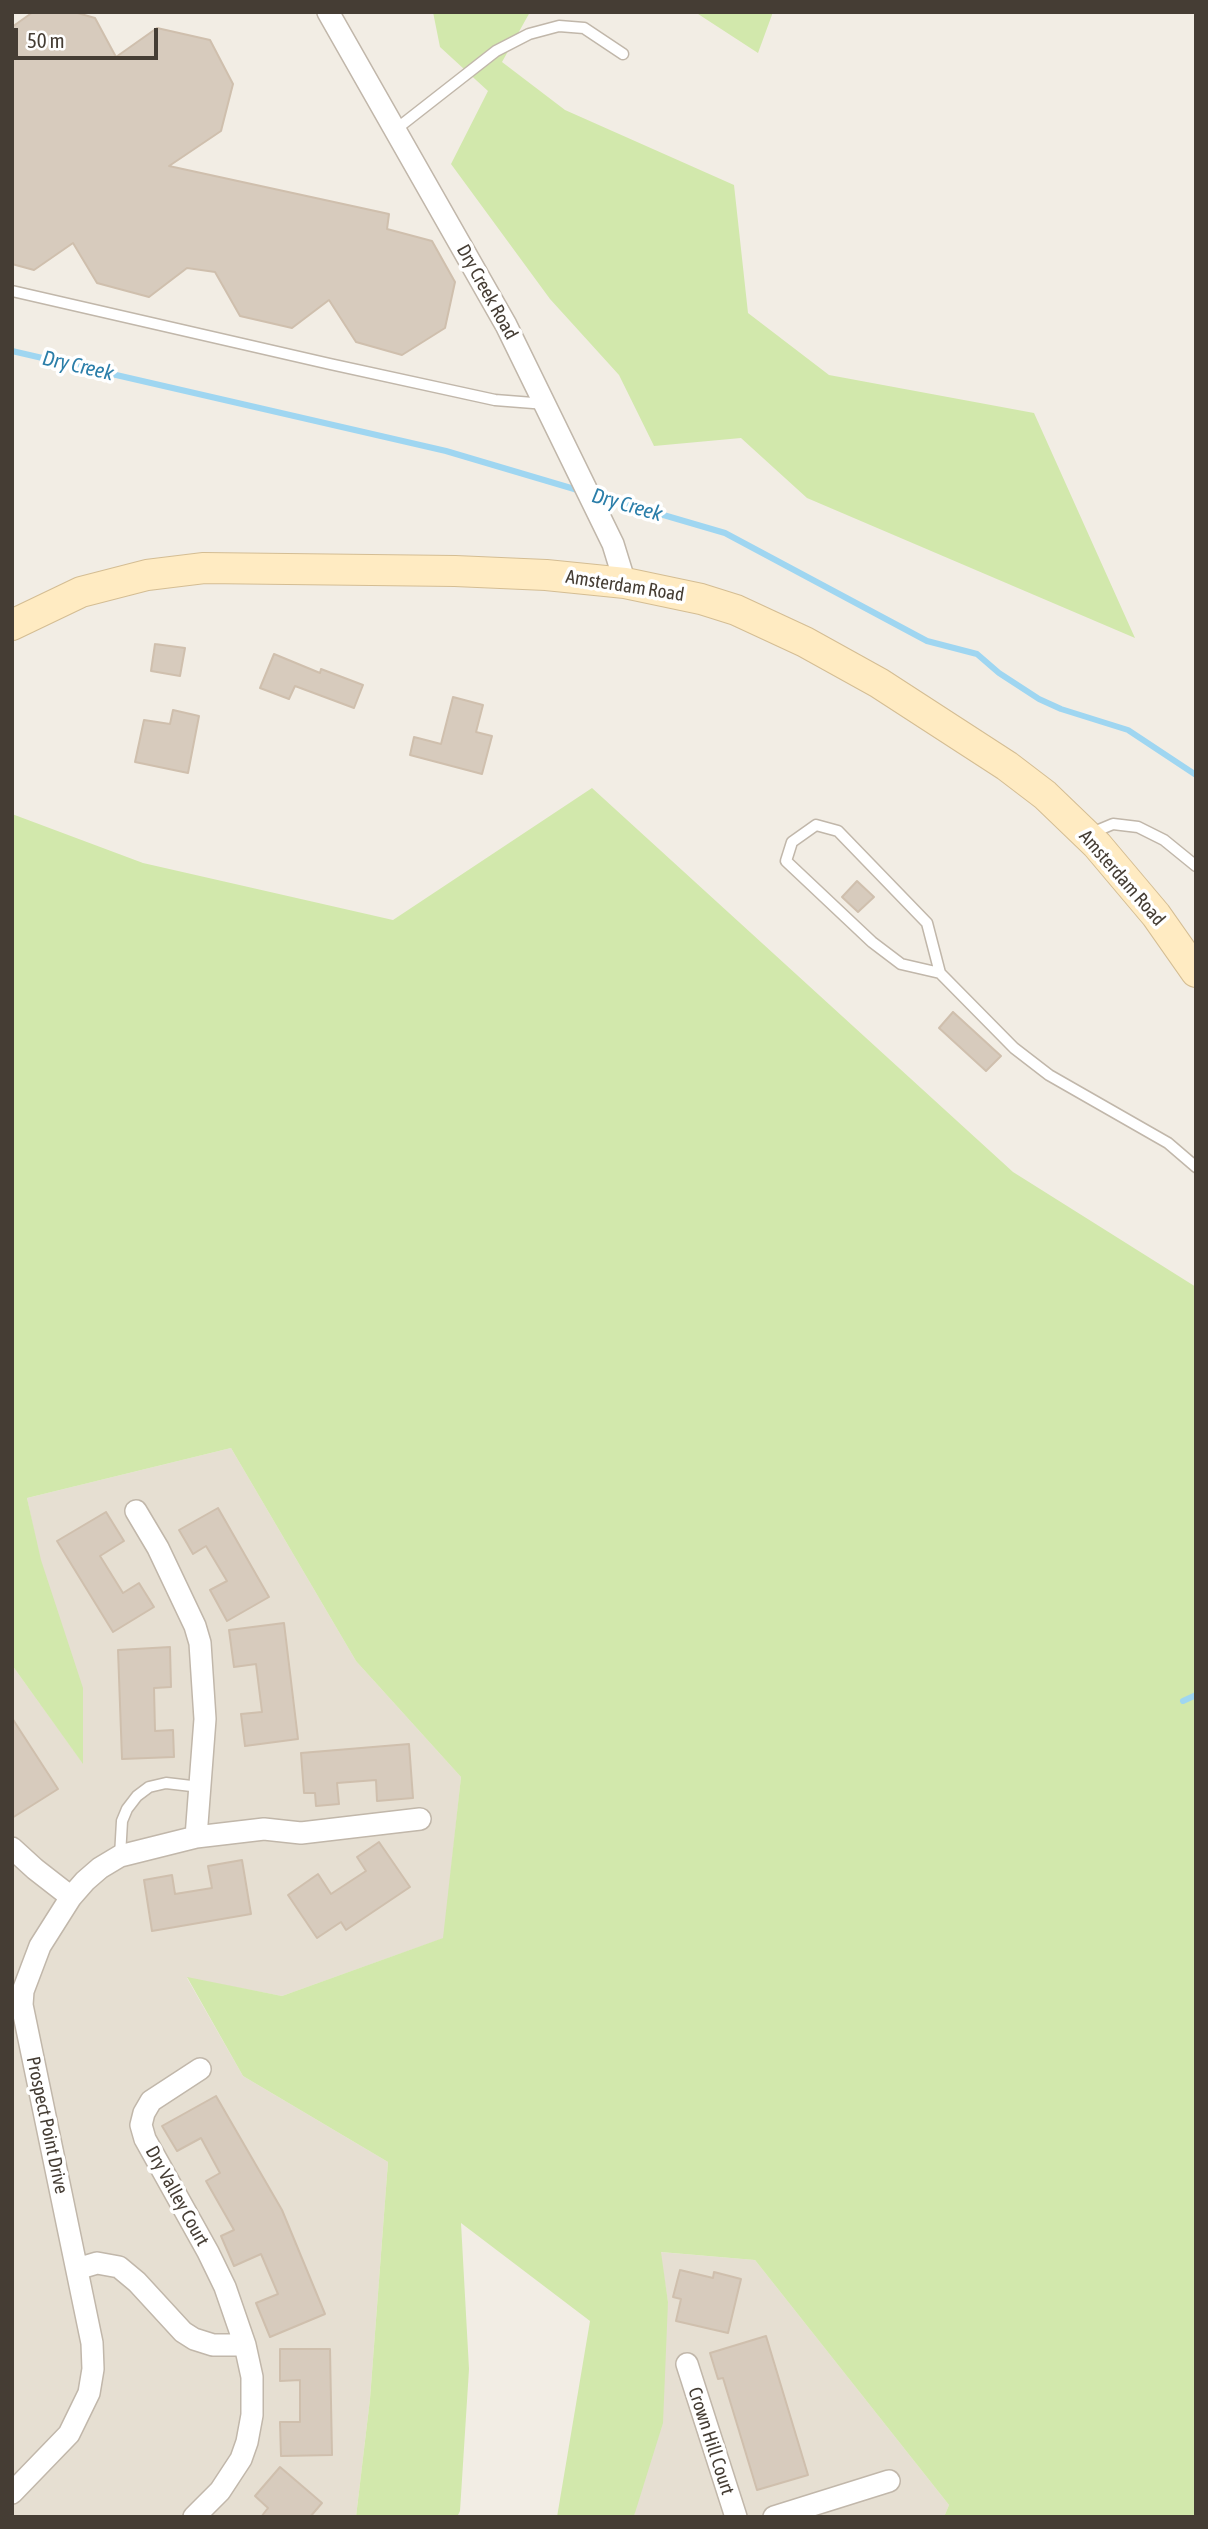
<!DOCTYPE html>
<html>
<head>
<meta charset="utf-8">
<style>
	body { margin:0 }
	#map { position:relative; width:1208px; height:2529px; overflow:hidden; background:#f2ede4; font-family:"Asap Condensed",sans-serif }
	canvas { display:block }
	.frame { position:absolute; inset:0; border:14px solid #453d34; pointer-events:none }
	.scale { position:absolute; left:14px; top:28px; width:144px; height:32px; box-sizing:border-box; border:4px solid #453d34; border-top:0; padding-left:9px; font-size:21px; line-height:24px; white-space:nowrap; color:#453d34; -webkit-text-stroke:5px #fff; paint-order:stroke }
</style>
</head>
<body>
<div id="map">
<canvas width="1208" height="2529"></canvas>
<div class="frame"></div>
<div class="scale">50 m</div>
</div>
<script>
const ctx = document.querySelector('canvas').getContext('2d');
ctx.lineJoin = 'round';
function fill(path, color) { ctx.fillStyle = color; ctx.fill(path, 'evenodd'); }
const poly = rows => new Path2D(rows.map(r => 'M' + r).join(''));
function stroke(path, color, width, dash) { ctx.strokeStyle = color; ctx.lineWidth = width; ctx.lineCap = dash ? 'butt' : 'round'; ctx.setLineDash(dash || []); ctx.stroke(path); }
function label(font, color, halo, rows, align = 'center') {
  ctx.font = font + ' "Asap Condensed",sans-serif'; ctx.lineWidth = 7; ctx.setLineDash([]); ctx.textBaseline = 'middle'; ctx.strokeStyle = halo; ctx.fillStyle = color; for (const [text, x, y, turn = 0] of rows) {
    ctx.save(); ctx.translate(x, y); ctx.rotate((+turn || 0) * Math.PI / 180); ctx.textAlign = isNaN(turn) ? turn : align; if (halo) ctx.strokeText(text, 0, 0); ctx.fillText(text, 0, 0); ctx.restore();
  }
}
const residential = poly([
	[231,1448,356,1661,461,1777,444,1938,282,1996,187,1978,243,2076,388,2162,370,2399,356,2517,12,2517,12,1665,82,1762,27,1498],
	[660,2252,755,2260,949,2505,944,2517,626,2517,634,2516,668,2302]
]);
const green = poly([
	[433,12,530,12,502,62,565,110,734,185,748,313,829,375,1034,413,1135,638,807,498,741,438,654,446,619,375,550,299,451,164,488,91,440,47],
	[695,12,773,12,758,53],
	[592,788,1013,1172,1196,1287,1196,2517,944,2517,949,2505,755,2260,661,2252,668,2302,663,2423,634,2516,557,2517,590,2321,461,2223,469,2369,460,2511,457,2517,356,2517,370,2399,388,2162,243,2076,187,1977,282,1996,443,1938,461,1777,356,1661,231,1448,27,1498,41,1560,83,1688,83,1764,12,1665,12,814,143,863,393,920]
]);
const stream = poly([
	[12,351,446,451,581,491],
	[595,495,725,533,927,641,977,654,999,673,1039,699,1061,709,1128,730,1196,775],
	[1183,1701,1196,1695]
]);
const building = poly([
	[33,12,74,12,95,18,116,57,157,28,210,40,233,84,221,131,169,166,389,214,387,229,432,241,455,282,445,328,402,355,356,342,329,300,292,328,240,316,215,272,187,268,149,297,97,283,73,243,34,270,12,264,12,27,33,12],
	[155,644,185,648,180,676,151,671,155,644],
	[274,654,320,673,321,669,363,685,354,708,295,686,289,699,260,688,274,654],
	[453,697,483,705,476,732,492,736,482,774,410,755,414,737,441,744,453,697],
	[173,710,199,716,188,773,135,762,144,720,170,724,173,710],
	[857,881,874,897,858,912,842,897,857,881],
	[953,1012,1001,1056,986,1071,939,1028,953,1012],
	[218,1508,269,1597,227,1621,210,1590,227,1581,206,1546,193,1554,179,1530,218,1508],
	[106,1512,124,1541,100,1556,123,1593,139,1583,154,1607,113,1632,57,1541,106,1512],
	[284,1623,298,1739,245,1746,241,1714,262,1712,256,1664,234,1667,229,1630,284,1623],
	[170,1647,171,1687,154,1688,155,1731,173,1730,174,1757,122,1759,118,1650,170,1647],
	[12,1718,58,1789,12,1818,12,1718],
	[409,1744,413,1798,377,1801,376,1780,337,1783,339,1804,316,1806,315,1793,304,1793,301,1753,409,1744],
	[379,1842,410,1887,346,1930,341,1922,317,1938,288,1895,318,1874,331,1894,366,1871,357,1857,379,1842],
	[242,1860,251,1914,152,1931,144,1880,172,1875,175,1894,212,1888,208,1866,242,1860],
	[216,2096,282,2210,325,2314,270,2337,256,2303,278,2294,261,2254,234,2266,221,2236,234,2230,206,2181,220,2173,201,2138,177,2151,162,2126,216,2096],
	[680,2270,713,2278,714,2272,741,2279,728,2333,676,2321,681,2299,673,2297,680,2270],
	[766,2336,808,2475,757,2490,723,2378,718,2379,710,2353,766,2336],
	[280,2349,330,2349,332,2455,281,2456,280,2422,300,2422,300,2380,280,2381,280,2349],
	[280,2467,322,2503,310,2517,261,2517,268,2508,255,2496,280,2467]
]);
const lane = poly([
	[395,130,496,51,529,34,559,26,584,28,623,54],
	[12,291,330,364,495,400,546,404],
	[1089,834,1113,824,1138,827,1164,840,1196,866],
	[940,973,901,964,872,942,786,861,792,842,816,825,838,831,927,923,940,973,1014,1048,1049,1075,1168,1143,1196,1167],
	[120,1856,122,1821,127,1809,137,1796,149,1787,166,1783,200,1787]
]);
const street = poly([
	[328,12,506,325,613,544,625,583],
	[136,1511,158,1548,195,1626,200,1643,205,1719,196,1837],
	[12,1848,35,1869,71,1897],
	[77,2269,97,2263,119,2267,137,2282,183,2332,194,2339,213,2345,245,2345],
	[687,2364,736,2517],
	[12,2493,69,2434,89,2393,93,2369,92,2343,22,2005,23,1991,40,1946,71,1897,85,1881,100,1868,120,1856,196,1837,264,1829,301,1833,420,1819],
	[194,2517,220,2491,241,2459,247,2442,252,2415,252,2377,245,2345,225,2287,208,2252,145,2139,141,2125,144,2113,151,2101,200,2069],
	[774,2517,889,2481]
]);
const secondary = poly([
	[12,625,81,592,147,575,204,568,455,571,546,575,625,583,701,599,736,610,805,642,879,683,1007,766,1045,795,1097,845,1156,915,1196,972]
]);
const streetNames = [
	["Dry Creek Road",487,292,61],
	["Amsterdam Road",625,586,9],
	["Amsterdam Road",1122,878,49],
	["Prospect Point Drive",47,2125,78],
	["Dry Valley Court",177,2196,61],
	["Crown Hill Court",711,2441,72]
];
const waterNames = [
	["Dry Creek",78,366,13],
	["Dry Creek",627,505,16]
];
fill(residential, '#e6dfd2');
fill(green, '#d2e8ac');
stroke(stream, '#9fd6f1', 6);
fill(building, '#d7cbbd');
stroke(building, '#cfbfad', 2);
stroke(lane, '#c1b7aa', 13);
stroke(street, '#c1b7aa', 24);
stroke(secondary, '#d4bd93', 32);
stroke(lane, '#fff', 10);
stroke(street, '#fff', 21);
stroke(secondary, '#ffebc2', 30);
label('19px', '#453d34', '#fff', streetNames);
label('italic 21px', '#2b7ea9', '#fff', waterNames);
</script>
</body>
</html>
